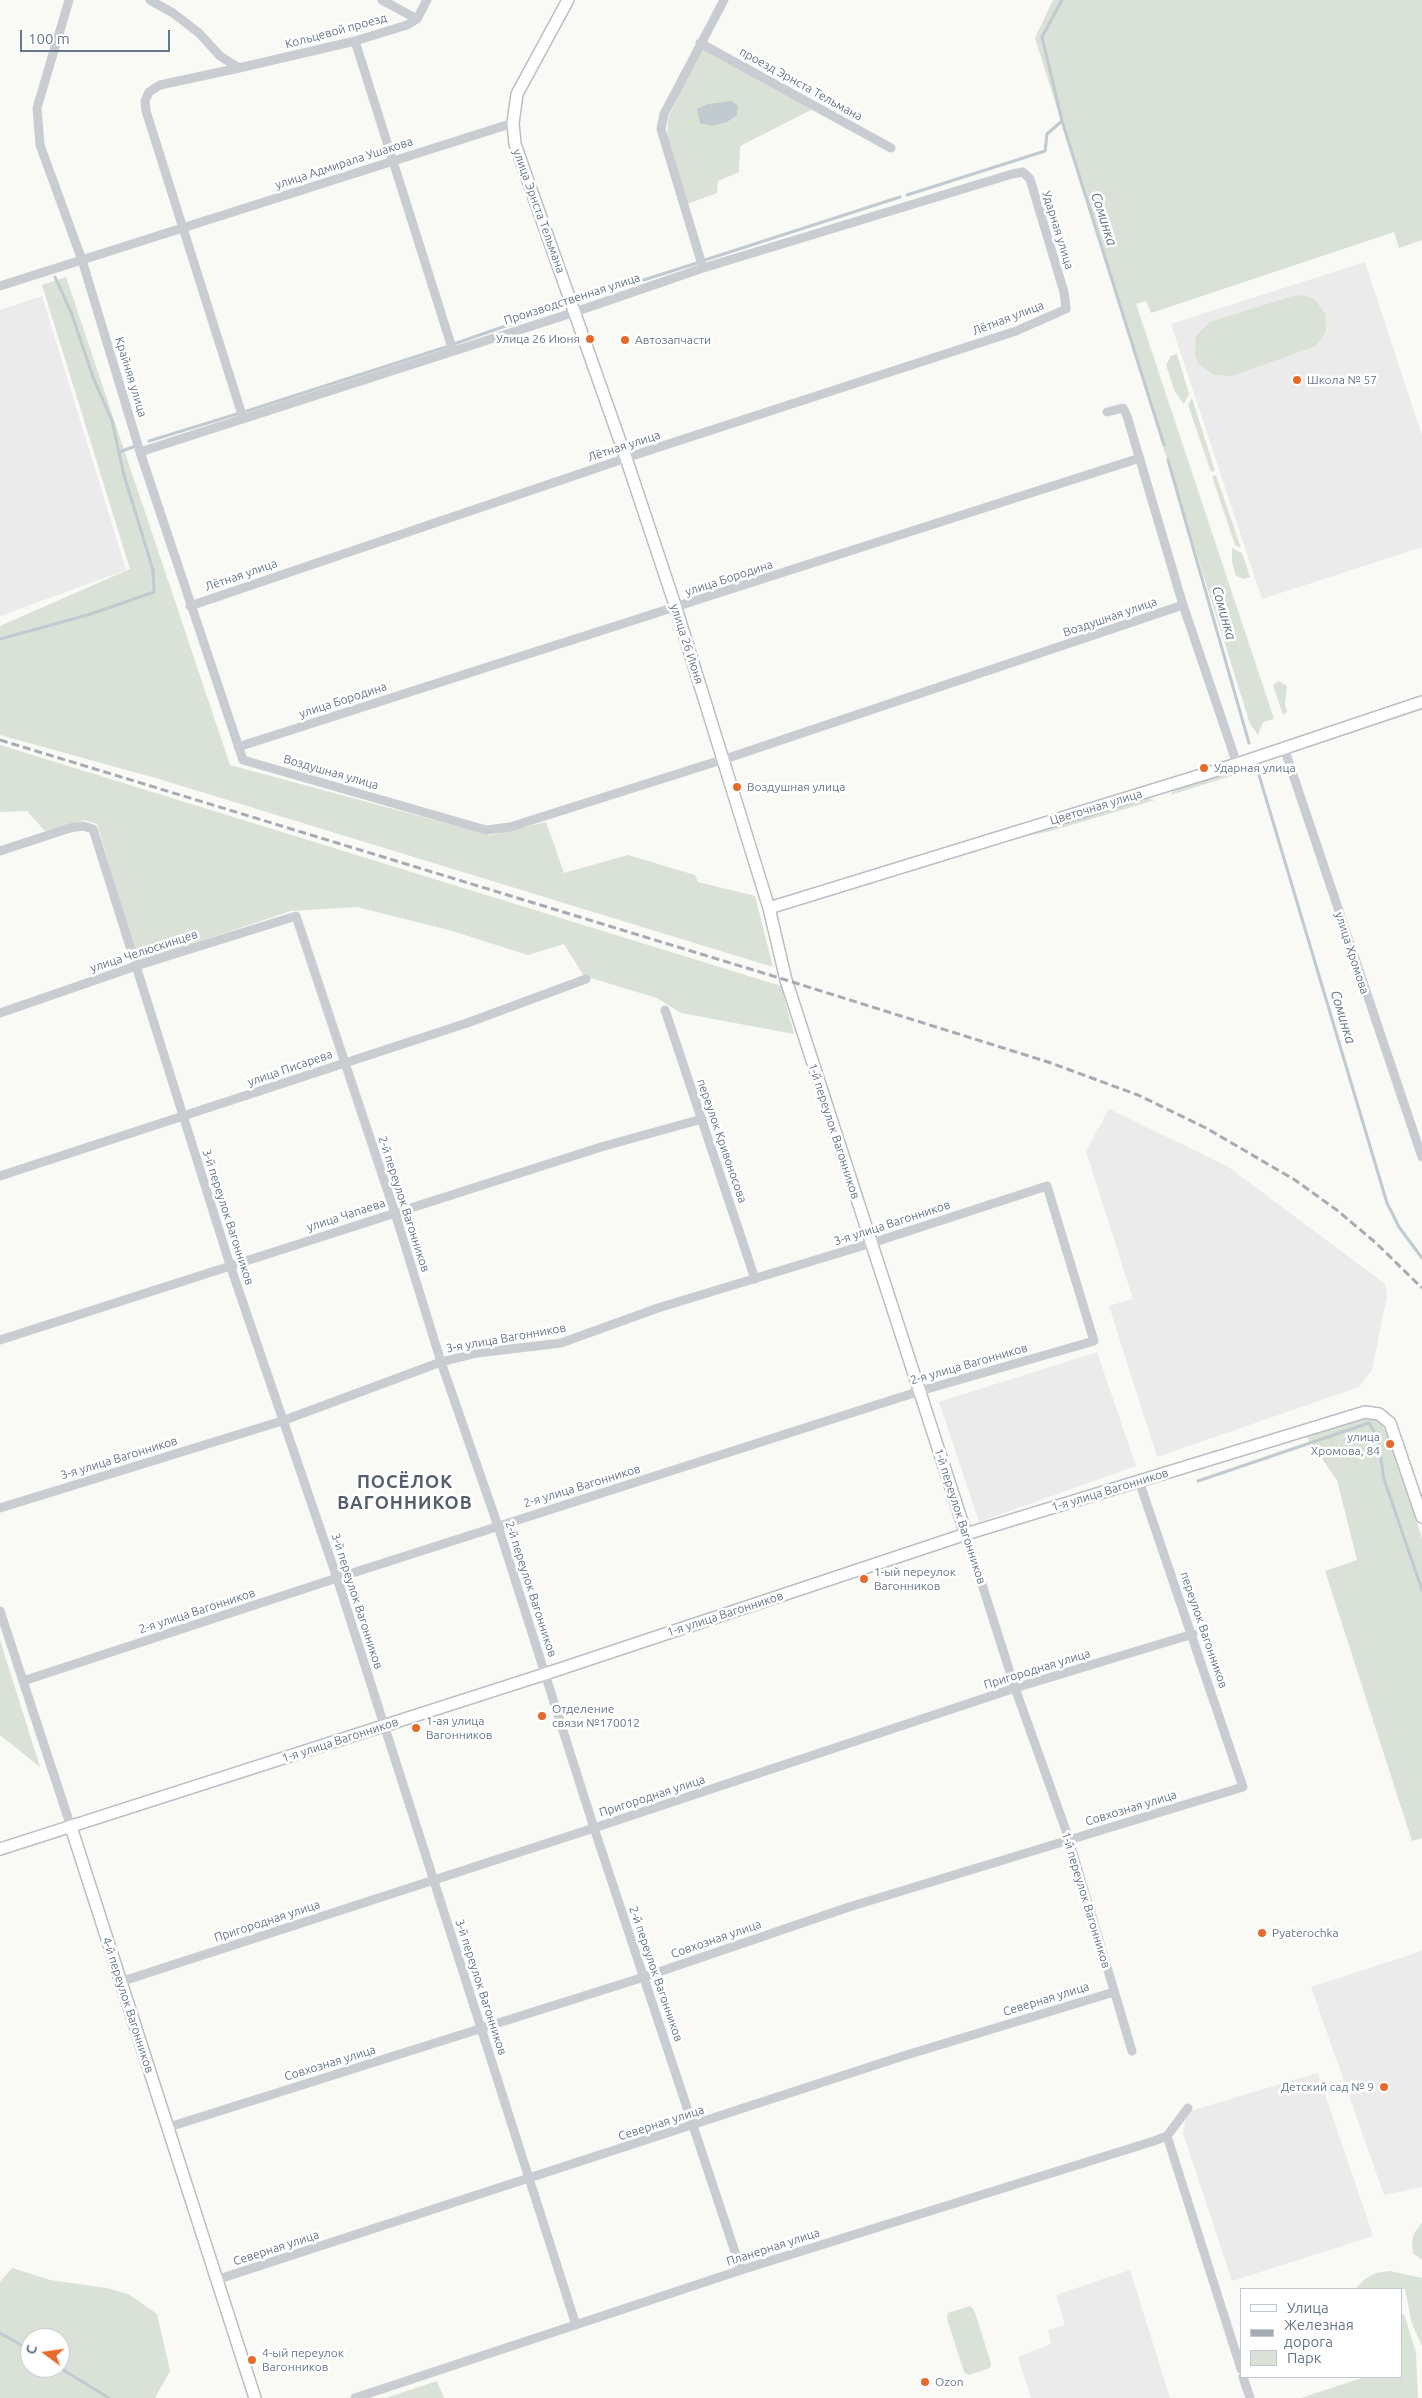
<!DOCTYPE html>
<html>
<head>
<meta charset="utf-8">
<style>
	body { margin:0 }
	#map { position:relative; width:1422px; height:2398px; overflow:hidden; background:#f9f9f6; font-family:Ubuntu,sans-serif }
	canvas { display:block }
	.legend { position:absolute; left:1240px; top:2288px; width:162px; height:90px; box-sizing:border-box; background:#fff; border:1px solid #c2c8cf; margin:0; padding:6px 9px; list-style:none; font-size:15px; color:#677688 }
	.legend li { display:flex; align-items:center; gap:10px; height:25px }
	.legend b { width:25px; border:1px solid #c2c8cf }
	.north { position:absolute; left:20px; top:2328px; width:50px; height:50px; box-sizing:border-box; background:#fff; border:1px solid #c2c8cf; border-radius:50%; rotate:284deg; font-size:14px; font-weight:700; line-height:20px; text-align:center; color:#677688 }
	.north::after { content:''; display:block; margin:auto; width:18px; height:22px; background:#e66a29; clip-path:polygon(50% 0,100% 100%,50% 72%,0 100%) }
	.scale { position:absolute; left:20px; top:30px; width:150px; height:22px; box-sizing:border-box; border:2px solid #677688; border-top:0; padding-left:6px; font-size:15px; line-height:18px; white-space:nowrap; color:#677688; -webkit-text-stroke:4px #fff; paint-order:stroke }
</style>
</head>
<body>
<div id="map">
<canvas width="1422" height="2398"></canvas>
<ul class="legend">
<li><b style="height:6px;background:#fff"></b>Улица</li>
<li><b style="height:6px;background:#a7acb3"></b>Железная дорога</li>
<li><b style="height:14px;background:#dae1d7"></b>Парк</li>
</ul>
<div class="north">С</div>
<div class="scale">100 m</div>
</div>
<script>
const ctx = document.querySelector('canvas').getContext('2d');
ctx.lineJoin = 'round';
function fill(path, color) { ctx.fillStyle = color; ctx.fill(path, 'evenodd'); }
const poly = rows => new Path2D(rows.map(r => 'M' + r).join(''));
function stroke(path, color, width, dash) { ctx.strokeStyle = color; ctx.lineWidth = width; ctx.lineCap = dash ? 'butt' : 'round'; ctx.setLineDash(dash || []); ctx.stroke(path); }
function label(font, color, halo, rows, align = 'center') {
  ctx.font = font + ' Ubuntu,sans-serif'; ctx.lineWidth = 5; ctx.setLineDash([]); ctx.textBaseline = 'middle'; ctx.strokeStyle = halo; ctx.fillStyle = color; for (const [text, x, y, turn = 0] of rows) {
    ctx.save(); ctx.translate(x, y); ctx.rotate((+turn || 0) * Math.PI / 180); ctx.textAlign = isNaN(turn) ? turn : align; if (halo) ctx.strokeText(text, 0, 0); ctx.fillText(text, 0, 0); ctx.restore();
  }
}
const built = poly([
	[1365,262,1422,436,1422,547,1262,599,1171,324],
	[42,296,126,570,0,616,0,310],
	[1109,1109,1227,1166,1385,1284,1387,1296,1372,1370,1359,1387,1157,1457,1109,1306,1133,1299,1086,1151],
	[1097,1352,1136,1466,979,1522,939,1402],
	[1422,1951,1422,2187,1384,2195,1311,1987],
	[1318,2073,1373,2236,1232,2281,1183,2133,1187,2112],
	[1130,2270,1170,2398,1031,2398,1018,2357,1051,2344,1048,2330,1065,2325,1056,2295]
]);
const green = poly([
	[1053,0,1422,0,1422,240,1399,248,1394,232,1151,313,1146,301,1136,304,1274,719,1263,722,1258,735,1250,724,1035,38],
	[701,48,815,108,740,146,739,172,718,181,717,193,687,204,667,143,668,118],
	[66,277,230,765,490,835,546,822,564,873,628,855,695,875,698,882,755,896,773,967,159,779,0,735,0,626,130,569,42,285],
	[1296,295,1306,296,1315,300,1325,314,1326,332,1316,346,1232,376,1214,375,1199,364,1195,355,1196,336,1210,322],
	[1177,354,1189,394,1184,404,1175,392,1166,365,1171,356],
	[1192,398,1215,471,1211,472,1188,405],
	[1216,475,1241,548,1235,545,1212,476],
	[1232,548,1242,553,1250,577,1244,579,1236,576,1232,562],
	[1279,681,1287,686,1285,705,1287,712,1283,715,1273,685],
	[0,745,781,986,794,1034,681,1013,657,998,584,976,564,944,528,955,449,930,357,907,291,911,138,962,97,824,84,820,45,831,27,811,0,812],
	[1262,762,1263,766,1170,795,1174,790],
	[1148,799,1155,800,1051,831,1022,837],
	[1365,1417,1373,1418,1380,1422,1387,1434,1422,1538,1422,1838,1412,1841,1325,1571,1357,1560,1337,1480,1305,1435],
	[0,1640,40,1767,0,1735],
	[1422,2222,1422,2260,1413,2253,1412,2242,1414,2234],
	[12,2268,50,2280,107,2288,130,2295,157,2314,170,2371,155,2398,0,2398,0,2282],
	[30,2338,60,2338,60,2368,30,2368],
	[1390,2271,1422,2278,1422,2346,1412,2324,1405,2289,1355,2289,1365,2279,1376,2273],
	[970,2306,974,2310,991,2363,990,2368,969,2375,964,2372,947,2319,948,2313],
	[1404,2314,1416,2353,1418,2398,1301,2398,1365,2377,1401,2377,1401,2315],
	[437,2381,444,2398,386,2398]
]);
const water = poly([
	[732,101,738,106,737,115,727,122,712,126,700,123,697,109,708,104]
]);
const stream = poly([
	[1062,0,1042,37,1062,121,1164,445],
	[907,195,1045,151,1047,134,1062,121],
	[705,260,900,197],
	[590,297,697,263],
	[454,344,557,308],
	[247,411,449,346],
	[149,441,237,414],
	[119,452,133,447],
	[1168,460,1249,743],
	[0,639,91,614,154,592,153,570,124,475,112,421,93,377,71,312,55,277],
	[1259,775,1387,1203,1399,1227,1422,1258],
	[1378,1440,1384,1479,1422,1590],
	[1198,1481,1369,1423,1374,1431],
	[0,2333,30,2350],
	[60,2368,109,2398]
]);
const street = poly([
	[69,0,37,108,40,145,82,260,140,452,243,760,486,830,510,827,734,756,1183,605],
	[150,0,173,13,199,33,220,56,239,68,355,41,407,25,417,19,427,0],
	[382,0,417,19],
	[355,41,453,351],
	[700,43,891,148],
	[239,68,160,85,149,92,145,101,146,111,243,418],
	[703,268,661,129,664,114,724,0],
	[0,286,513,123],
	[1107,412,1123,408,1127,416,1183,605,1237,764],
	[140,452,575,312,703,268,907,206,1012,174,1023,172,1030,179,1064,292,1066,309,1016,331,644,452,190,606],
	[238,747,1140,458],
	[1284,748,1422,1157],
	[0,851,70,828,83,826,93,829,230,1265,337,1578,576,2325],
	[665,1010,755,1279],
	[0,1013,136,966,296,916,395,1213,441,1362,498,1526,594,1828,741,2270],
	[0,1176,467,1023,586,979],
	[0,1340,601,1147,702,1119],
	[0,1508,282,1421,441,1362,477,1353,561,1343,658,1308,878,1241,1047,1186,1094,1341,920,1391,337,1578,23,1681],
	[966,1534,1015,1688,1069,1839,1132,2051],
	[0,1611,71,1827],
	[120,1982,594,1828,1015,1688,1193,1634],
	[169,2127,644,1977,849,1907,1243,1787,1139,1481],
	[1167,2136,1241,2369],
	[216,2280,900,2057,1114,1992],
	[1243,2377,1250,2398],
	[355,2398,741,2270,1154,2141,1167,2136,1188,2108]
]);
const secondary = poly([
	[568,0,517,94,513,123,515,144,626,458,676,608,769,908,786,980,966,1534],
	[769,908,1237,764,1422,702],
	[71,1827,255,2398],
	[0,1849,545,1674,966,1534,1365,1412,1379,1414,1390,1423,1422,1517]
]);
const rail = poly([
	[0,740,786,980,1048,1062,1138,1095,1206,1128,1295,1180,1338,1211,1376,1243,1422,1288]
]);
const markers = [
	[590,339,5,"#e66a29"],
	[625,340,5,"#e66a29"],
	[1297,380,5,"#e66a29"],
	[1204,768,5,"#e66a29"],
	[737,787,5,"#e66a29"],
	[1390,1444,5,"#e66a29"],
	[864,1579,5,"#e66a29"],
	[542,1716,5,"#e66a29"],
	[416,1728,5,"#e66a29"],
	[1262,1933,5,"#e66a29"],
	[1384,2087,5,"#e66a29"],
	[252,2360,5,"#e66a29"],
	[925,2382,5,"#e66a29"]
];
const streetNames = [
	["Кольцевой проезд",336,31,-15],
	["проезд Эрнста Тельмана",801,84,29],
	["улица Адмирала Ушакова",344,163,-18],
	["улица Эрнста Тельмана",539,211,70],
	["Ударная улица",1058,230,73],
	["Производственная улица",572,299,-18],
	["Лётная улица",1008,318,-21],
	["Крайняя улица",131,377,73],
	["Лётная улица",624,446,-18],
	["Лётная улица",241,575,-19],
	["улица Бородина",729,578,-18],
	["Воздушная улица",1110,617,-19],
	["улица 26 Июня",687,644,72],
	["улица Бородина",343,700,-18],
	["Воздушная улица",331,772,16],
	["Цветочная улица",1096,807,-17],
	["улица Челюскинцев",144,951,-18],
	["улица Хромова",1352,953,72],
	["улица Писарева",290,1068,-19],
	["1-й переулок Вагонников",834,1131,72],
	["переулок Кривоносова",722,1141,71],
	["2-й переулок Вагонников",404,1204,72],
	["улица Чапаева",346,1215,-18],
	["3-й переулок Вагонников",228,1217,72],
	["3-я улица Вагонников",892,1223,-18],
	["3-я улица Вагонников",506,1338,-10],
	["2-я улица Вагонников",969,1364,-16],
	["3-я улица Вагонников",119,1458,-17],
	["2-я улица Вагонников",582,1486,-17],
	["1-я улица Вагонников",1110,1490,-17],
	["1-й переулок Вагонников",960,1516,72],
	["2-й переулок Вагонников",531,1589,72],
	["3-й переулок Вагонников",357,1601,72],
	["2-я улица Вагонников",197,1611,-18],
	["1-я улица Вагонников",725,1614,-18],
	["переулок Вагонников",1204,1630,71],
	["Пригородная улица",1037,1669,-17],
	["1-я улица Вагонников",340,1740,-18],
	["Пригородная улица",652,1796,-18],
	["Совхозная улица",1131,1808,-17],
	["1-й переулок Вагонников",1086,1900,73],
	["Пригородная улица",267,1921,-18],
	["Совхозная улица",716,1939,-19],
	["2-й переулок Вагонников",656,1974,71],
	["3-й переулок Вагонников",481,1987,72],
	["Северная улица",1046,1999,-17],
	["4-й переулок Вагонников",128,2005,72],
	["Совхозная улица",330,2063,-17],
	["Северная улица",661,2123,-18],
	["Планерная улица",773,2247,-18],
	["Северная улица",276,2248,-18]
];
const poiNames = [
	["Улица 26 Июня",580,339,"right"],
	["Автозапчасти",635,340],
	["Школа № 57",1307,380],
	["Ударная улица",1214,768],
	["Воздушная улица",747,787],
	["улица",1380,1437,"right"],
	["Хромова, 84",1380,1451,"right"],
	["1-ый переулок",874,1572],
	["Вагонников",874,1586],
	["Отделение",552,1709],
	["связи №170012",552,1723],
	["1-ая улица",426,1721],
	["Вагонников",426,1735],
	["Pyaterochka",1272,1933],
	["Детский сад № 9",1374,2087,"right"],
	["4-ый переулок",262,2353],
	["Вагонников",262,2367],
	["Ozon",935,2382]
];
const waterNames = [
	["Соминка",1104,219,72],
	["Соминка",1224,613,74],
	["Соминка",1343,1017,73]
];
const districtNames = [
	["ПОСЁЛОК",405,1482],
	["ВАГОННИКОВ",405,1503]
];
fill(built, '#eaebea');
fill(green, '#dae1d7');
fill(water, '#c1cacf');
stroke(stream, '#c1cacf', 3);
stroke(secondary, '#bbbfc4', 14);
stroke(street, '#c9ccd0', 9);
stroke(secondary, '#fff', 11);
stroke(rail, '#a7acb3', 3, [8, 4]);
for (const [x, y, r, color] of markers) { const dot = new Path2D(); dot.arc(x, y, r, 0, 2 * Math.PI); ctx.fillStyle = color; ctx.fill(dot); stroke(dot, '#fff', 2); }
label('12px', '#677688', '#fff', streetNames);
label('12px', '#677688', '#fff', poiNames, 'left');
label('italic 14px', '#637783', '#fff', waterNames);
ctx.letterSpacing = '1px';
label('bold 18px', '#56606d', '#fff', districtNames);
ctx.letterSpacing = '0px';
</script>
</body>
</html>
